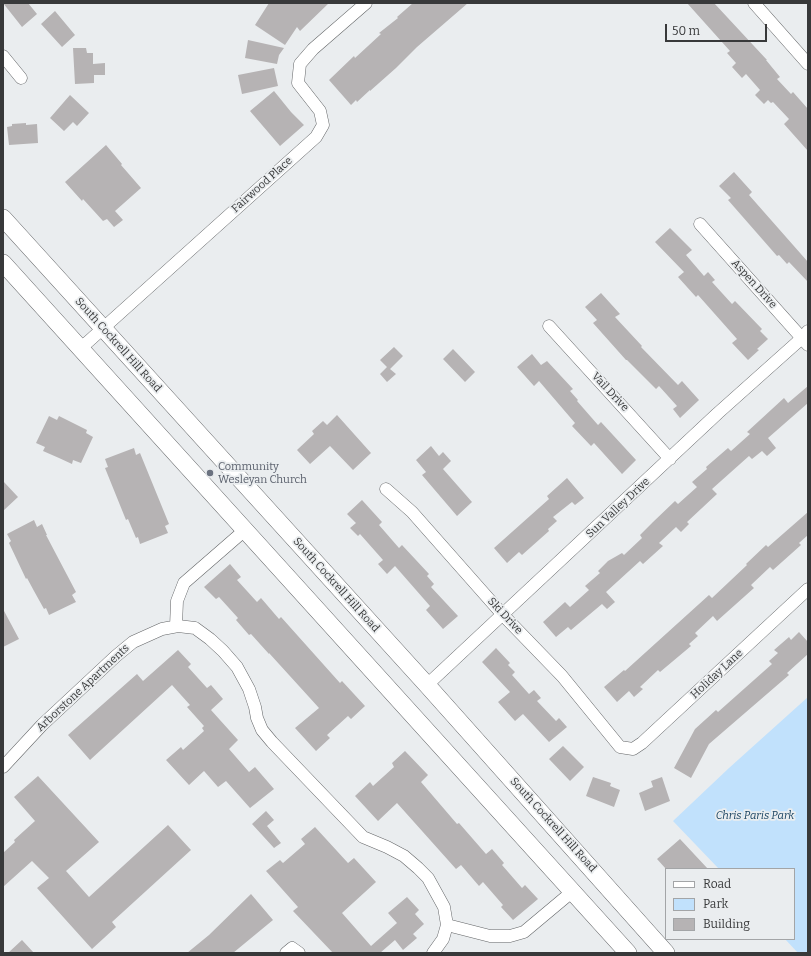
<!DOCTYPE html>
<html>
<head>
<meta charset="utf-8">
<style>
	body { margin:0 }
	#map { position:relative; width:811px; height:956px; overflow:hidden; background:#eaedef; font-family:Bitter,serif }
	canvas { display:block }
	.frame { position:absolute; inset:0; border:4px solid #38393a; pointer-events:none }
	.legend { position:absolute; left:665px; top:868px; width:130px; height:72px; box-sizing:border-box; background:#eaedef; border:1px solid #a3a5a7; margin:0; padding:5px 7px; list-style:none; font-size:12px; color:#38393a }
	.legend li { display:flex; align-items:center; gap:8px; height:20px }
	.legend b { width:20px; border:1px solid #a3a5a7 }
	.scale { position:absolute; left:665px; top:24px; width:102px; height:18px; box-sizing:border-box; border:2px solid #38393a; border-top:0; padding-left:5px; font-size:12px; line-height:14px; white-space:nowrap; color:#38393a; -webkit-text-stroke:3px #eaedef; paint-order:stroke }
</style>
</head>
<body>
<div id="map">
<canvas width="811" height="956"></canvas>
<div class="frame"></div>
<ul class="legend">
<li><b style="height:5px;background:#fff"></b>Road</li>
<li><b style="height:11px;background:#c1e1fc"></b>Park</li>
<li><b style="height:11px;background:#b6b3b4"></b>Building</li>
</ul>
<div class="scale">50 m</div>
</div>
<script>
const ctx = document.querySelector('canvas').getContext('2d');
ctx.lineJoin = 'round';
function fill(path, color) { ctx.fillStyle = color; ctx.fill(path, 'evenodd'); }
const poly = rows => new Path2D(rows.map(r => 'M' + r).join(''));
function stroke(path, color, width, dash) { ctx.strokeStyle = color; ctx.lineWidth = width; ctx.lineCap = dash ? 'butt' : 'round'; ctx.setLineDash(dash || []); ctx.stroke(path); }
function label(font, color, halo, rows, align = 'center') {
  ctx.font = font + ' Bitter,serif'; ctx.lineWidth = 3.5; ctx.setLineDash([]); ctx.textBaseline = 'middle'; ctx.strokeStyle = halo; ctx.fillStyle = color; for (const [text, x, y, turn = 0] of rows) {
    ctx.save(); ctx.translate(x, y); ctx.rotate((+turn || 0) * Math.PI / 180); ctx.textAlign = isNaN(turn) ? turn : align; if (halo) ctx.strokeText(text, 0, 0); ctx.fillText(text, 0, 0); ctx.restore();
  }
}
const green = poly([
	[808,697,808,953,798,953,785,939,794,939,794,869,719,869,673,821,729,768]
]);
const building = poly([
	[3,3,28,3,37,14,22,27],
	[269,3,329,3,300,31,297,27,285,45,255,25],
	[413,3,468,3,417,47,396,68,370,91,370,90,357,102,356,100,351,105,329,80,354,56,355,58,381,34,379,33,398,18,397,17],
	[687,3,714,3,767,60,766,60,780,77,777,79,791,94,793,92,808,109,808,151,784,124,789,119,773,102,771,103,768,100,764,104,755,95,760,90,746,74,742,78,732,67,736,63,727,53,730,51],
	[55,11,75,35,62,47,41,24],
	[248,40,284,48,279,55,277,64,245,58],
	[73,48,86,48,87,53,93,53,93,64,105,63,105,75,94,75,94,83,75,84],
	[274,68,278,86,242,94,238,75],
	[274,91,291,112,304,125,280,146,250,111],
	[70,95,89,113,77,126,73,122,64,131,50,118],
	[26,123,26,125,37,124,38,143,9,145,7,127,12,126,12,124],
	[106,145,122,164,121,165,141,188,115,211,123,220,114,227,107,219,103,221,83,199,82,201,65,182],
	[734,172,752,192,749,195,808,262,808,282,789,262,787,264,779,255,777,256,728,200,731,198,719,186],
	[670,228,692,250,686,255,704,276,708,272,715,280,712,282,732,304,735,301,762,329,760,331,768,339,757,349,759,350,748,360,732,343,737,339,698,295,696,297,678,277,684,272,655,242],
	[601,293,620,314,615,317,642,346,641,347,678,385,682,381,699,400,680,418,673,409,677,406,659,386,656,389,627,360,626,360,593,323,597,320,585,307],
	[394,347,403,356,390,369,396,374,387,382,380,374,387,367,380,360],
	[453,349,475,372,465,382,443,359],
	[532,354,541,365,547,361,573,389,570,391,578,400,577,401,598,425,601,422,636,460,622,474,594,443,591,446,572,426,575,423,539,381,534,386,517,367],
	[808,386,808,403,768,438,776,448,767,456,762,451,752,459,749,456,712,489,717,494,687,522,689,524,681,532,676,527,659,543,663,546,643,564,640,561,606,592,615,602,607,609,602,604,571,630,568,627,556,637,543,622,565,602,570,607,589,590,585,586,600,573,598,571,608,561,622,553,624,555,642,538,640,535,653,522,675,501,678,504,697,487,692,482,707,469,706,467,728,448,731,451,750,434,747,432,784,398,788,403],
	[337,415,371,453,353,470,330,446,310,464,297,450,314,434,312,431,323,421,327,425],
	[49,416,57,420,59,416,87,430,86,433,93,437,81,463,73,460,72,464,59,458,43,451,45,447,36,443],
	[431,446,439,456,443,452,451,461,443,469,472,502,457,516,422,475,426,472,416,460],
	[134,448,136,455,140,453,169,524,165,526,168,533,140,544,138,537,136,538,128,519,126,520,105,468,108,467,105,459],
	[567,478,584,498,575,505,572,502,553,517,557,521,548,529,549,531,522,555,519,552,507,563,494,548,549,499,547,496],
	[3,481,18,497,3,511],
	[362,500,382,522,379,525,399,548,402,545,429,574,427,576,434,584,431,587,458,616,443,629,426,610,430,606,395,566,387,574,378,564,383,560,360,534,358,536,350,528,356,523,347,514],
	[808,512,808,535,799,543,801,545,773,570,770,567,751,585,754,588,717,621,713,616,695,633,698,636,689,644,691,646,660,672,658,670,640,687,643,689,634,697,629,691,617,702,604,687,624,670,625,671,709,595,712,598,747,565,746,564,766,545,768,547],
	[34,520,37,527,42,524,47,535,46,535,76,592,72,595,76,602,49,615,46,608,44,609,34,591,27,578,26,579,9,543,11,541,7,534],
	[230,564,241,577,237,580,257,602,261,598,279,619,281,617,340,683,342,681,365,706,351,719,348,716,327,735,330,738,316,751,295,728,319,708,269,653,269,654,251,634,249,635,236,620,238,618,219,597,216,599,204,587],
	[3,609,19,639,3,647],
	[799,632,808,642,808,654,787,673,789,675,709,744,691,778,674,768,695,729,716,710,718,712,772,664,769,661,778,653,774,650,789,637,791,640],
	[496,648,510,663,508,665,515,672,512,675,529,694,534,690,541,698,537,701,556,721,559,718,567,727,549,742,523,714,515,721,498,702,510,692,482,662],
	[178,650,191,664,188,667,207,688,211,685,223,699,211,710,238,740,229,749,249,772,255,767,274,789,250,808,226,781,218,787,204,771,189,785,166,760,181,747,183,750,204,731,202,728,204,726,187,707,190,705,172,685,90,760,68,735,137,674,143,681],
	[563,746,584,767,570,781,549,759],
	[405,751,428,775,421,782,457,824,459,823,486,854,492,849,504,863,502,865,522,888,525,885,538,899,513,920,501,907,503,905,483,882,479,886,461,865,456,869,397,803,378,821,355,796,370,782,373,786,394,767,392,763],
	[38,776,99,842,66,871,89,897,168,825,191,850,112,922,116,927,92,949,37,888,49,878,32,861,3,887,3,853,15,842,14,840,35,821,14,797],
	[593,777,611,783,610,786,620,790,614,807,586,796],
	[662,777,670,801,645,811,639,793,653,787,651,781],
	[266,811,274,820,267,826,281,843,274,848,252,824],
	[315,827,348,863,354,858,376,882,342,913,371,946,397,923,388,913,407,897,419,910,415,914,424,924,413,934,417,938,403,950,395,940,380,953,333,953,293,911,298,907,266,871,280,860,283,863,305,844,301,839],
	[680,839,708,869,666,869,657,859],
	[251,894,273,920,233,953,187,953,209,935],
	[22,940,34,953,8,953]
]);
const street = poly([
	[754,3,808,64],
	[3,56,21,78],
	[700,224,808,345],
	[549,326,670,459],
	[80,349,316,137,323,125,320,111,298,83,300,64,313,49,366,3],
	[386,489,412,512,503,615,562,676,620,747,633,749,642,743,808,589],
	[176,626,177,601,184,583,245,530],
	[427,685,718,413,802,338,808,331],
	[3,767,42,725,116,656,133,642,162,629,178,626,195,628,210,639,223,651,237,667,249,689,255,707,257,718,262,730,272,742,363,837,387,847,404,856,418,868,428,878,444,907,447,925,443,939,433,953],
	[447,925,490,936,510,936,524,932,573,891],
	[286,953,292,948,299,953]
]);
const secondary = poly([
	[3,218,427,685,666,953],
	[3,263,628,953]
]);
const markers = [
	[210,473,4,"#6b7280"]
];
const streetNames = [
	["Fairwood Place",262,185,-42],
	["Aspen Drive",754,284,48],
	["South Cockrell Hill Road",118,345,48],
	["Vail Drive",610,392,47],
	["Sun Valley Drive",618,508,-43],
	["South Cockrell Hill Road",336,585,48],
	["Ski Drive",505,616,47],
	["Holiday Lane",717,674,-43],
	["Arborstone Apartments",83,688,-43],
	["South Cockrell Hill Road",553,825,48]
];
const worshipNames = [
	["Community",218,467],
	["Wesleyan Church",218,480]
];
const parkNames = [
	["Chris Paris Park",755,816]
];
fill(green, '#c1e1fc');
fill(building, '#b6b3b4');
stroke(street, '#636567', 13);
stroke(secondary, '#636567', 18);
stroke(street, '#fff', 12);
stroke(secondary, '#fff', 17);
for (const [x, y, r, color] of markers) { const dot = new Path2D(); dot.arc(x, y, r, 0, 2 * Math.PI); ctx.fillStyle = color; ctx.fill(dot); stroke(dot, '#eaedef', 1.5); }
label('11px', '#38393a', '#eaedef', streetNames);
label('11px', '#5b616d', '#eaedef', worshipNames, 'left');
label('italic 11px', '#133e5d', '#eaedef', parkNames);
</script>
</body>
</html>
